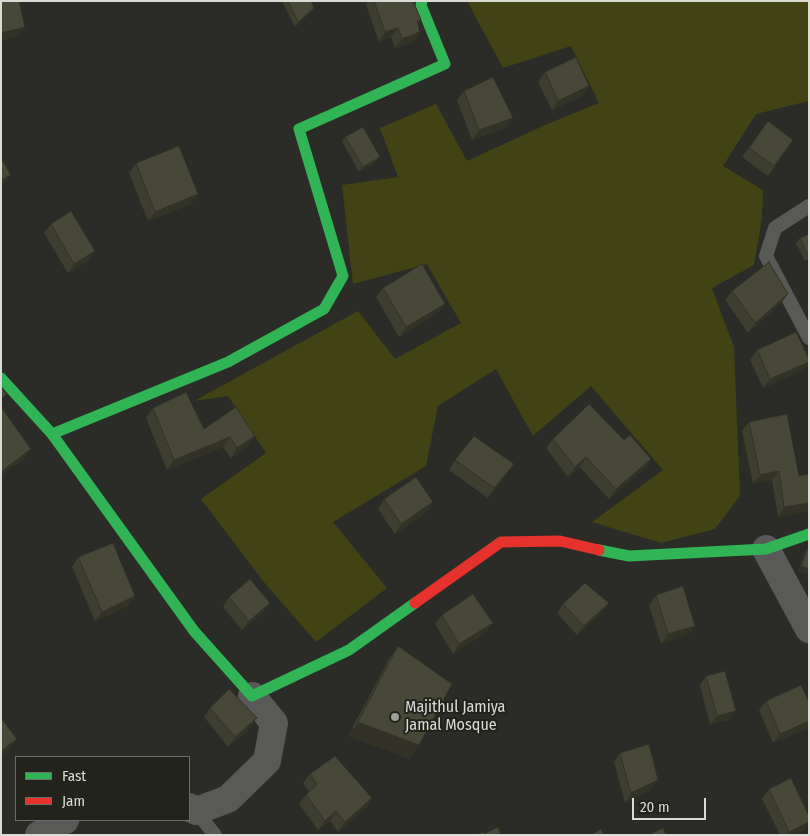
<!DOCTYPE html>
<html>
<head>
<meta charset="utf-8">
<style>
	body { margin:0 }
	#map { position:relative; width:810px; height:836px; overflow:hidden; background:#2b2b27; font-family:"Fira Sans Condensed",sans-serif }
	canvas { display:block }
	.frame { position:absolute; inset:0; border:2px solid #dbdbd6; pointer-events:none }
	.legend { position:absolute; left:15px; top:756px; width:175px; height:65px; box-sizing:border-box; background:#22231b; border:1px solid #6c6d66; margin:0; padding:6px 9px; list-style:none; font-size:15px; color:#dbdbd6 }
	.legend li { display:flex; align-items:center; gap:10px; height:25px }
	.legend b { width:25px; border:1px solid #6c6d66 }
	.scale { position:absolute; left:632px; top:798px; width:74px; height:22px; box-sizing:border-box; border:2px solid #dbdbd6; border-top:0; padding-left:6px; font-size:15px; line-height:18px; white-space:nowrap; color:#dbdbd6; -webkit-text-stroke:4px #22231b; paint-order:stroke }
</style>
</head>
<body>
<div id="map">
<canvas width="810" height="836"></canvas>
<div class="frame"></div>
<ul class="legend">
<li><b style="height:6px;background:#30b455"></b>Fast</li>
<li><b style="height:6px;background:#e5322d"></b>Jam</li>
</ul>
<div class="scale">20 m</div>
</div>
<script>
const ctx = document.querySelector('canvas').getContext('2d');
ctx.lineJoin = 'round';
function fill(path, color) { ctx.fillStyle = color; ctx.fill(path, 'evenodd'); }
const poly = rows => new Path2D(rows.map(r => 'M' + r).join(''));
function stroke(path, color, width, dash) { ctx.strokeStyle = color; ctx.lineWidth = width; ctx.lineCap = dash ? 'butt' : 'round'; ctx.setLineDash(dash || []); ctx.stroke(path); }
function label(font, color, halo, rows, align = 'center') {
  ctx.font = font + ' "Fira Sans Condensed",sans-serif'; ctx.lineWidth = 4; ctx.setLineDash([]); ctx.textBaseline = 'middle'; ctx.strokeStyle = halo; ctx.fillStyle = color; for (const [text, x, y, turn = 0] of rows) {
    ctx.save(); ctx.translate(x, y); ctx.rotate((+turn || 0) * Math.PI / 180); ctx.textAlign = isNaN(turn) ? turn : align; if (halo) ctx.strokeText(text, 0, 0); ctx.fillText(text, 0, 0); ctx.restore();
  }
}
const green = poly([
	[467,1,809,1,809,101,756,114,723,166,763,190,762,219,754,265,712,288,734,347,740,496,715,529,661,543,592,522,663,470,591,386,533,436,496,369,438,406,426,466,333,522,387,588,316,642,263,581,201,499,266,453,228,396,194,401,358,311,395,359,461,323,427,264,353,284,342,185,398,177,380,128,436,104,467,161,545,125,599,103,571,46,503,68]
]);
const lane = poly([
	[809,206,775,228,766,256,809,338],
	[196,811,215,835]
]);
const street = poly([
	[766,549,809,629],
	[189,807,196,811,228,799,267,761,274,723,252,696],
	[39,835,65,820]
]);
const fast = poly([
	[1,378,52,434,194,631,252,696,349,650,415,603],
	[52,434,228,362,324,309,343,276,299,129,445,64,421,5,422,1],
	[599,550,629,556,766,549,809,534]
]);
const jam = poly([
	[415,603,501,542,560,541,599,550]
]);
const wall = poly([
	[282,1,311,1,314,8,310,13,295,27],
	[368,1,413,1,421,20,418,24,420,32,414,42,395,48,391,37,379,42,366,5],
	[545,72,589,86,583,96,552,110,538,82],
	[464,91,513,118,506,128,472,140,457,100],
	[768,121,793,140,768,176,742,157],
	[345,137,376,162,359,172,342,141],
	[136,163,198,194,191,204,148,221,129,173],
	[51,224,95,251,88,261,68,273,44,233],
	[809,234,809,259,805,261,796,243,800,238],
	[383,288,445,304,438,313,399,337,376,297],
	[732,291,781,303,748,333,725,300],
	[757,350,809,359,809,363,803,371,763,388,750,360],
	[236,407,249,446,231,458,223,447,167,470,146,418,153,408,204,429],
	[749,422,799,476,809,474,809,511,778,517,772,480,753,484,742,431],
	[553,439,624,440,651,459,644,469,609,499,580,467,568,477,546,448],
	[455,460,514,464,507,474,488,498,449,470],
	[384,499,427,512,395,534,378,509],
	[808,547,809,575,798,571,805,552],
	[78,557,135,596,128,606,95,621,72,567],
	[656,595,695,626,688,635,661,644,649,605],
	[229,597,270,603,263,612,242,630,223,607],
	[609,603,602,613,577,635,557,613,563,604],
	[442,615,493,623,486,633,453,654,435,624],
	[398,646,410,759,348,736,389,659],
	[706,676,729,720,710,725,700,685],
	[766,701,809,702,809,728,773,743,759,710],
	[210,708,250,728,228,747,204,717],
	[620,753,652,790,625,803,614,762],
	[310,774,372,798,366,808,338,832,330,821,318,830,299,804,306,795,309,792,303,783],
	[769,789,804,830,795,835,780,835,762,799]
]);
const shadedWall = poly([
	[314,8,310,13,295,27,298,22],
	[25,27,18,36,1,41,1,33],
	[398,28,391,37,379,42,385,32],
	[420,32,414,42,395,48,402,39],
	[589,86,583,96,552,110,558,101],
	[513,118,506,128,472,140,479,130],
	[380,157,376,162,359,172,363,167],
	[11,175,4,184,1,186,1,180],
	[198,194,191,204,148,221,155,212],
	[95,251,88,261,68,273,74,264],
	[788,294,781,303,748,333,755,323],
	[445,304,438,313,399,337,406,327],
	[809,362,803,371,763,388,770,379],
	[255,436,249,446,231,458,237,448],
	[230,437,223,447,167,470,174,460],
	[31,449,25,458,1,476,1,472],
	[586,457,580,467,568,477,575,467],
	[651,459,644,469,609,499,616,489],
	[514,464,507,474,488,498,494,488],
	[779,471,772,480,753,484,760,475],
	[433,502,427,512,395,534,401,524],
	[809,503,809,511,778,517,784,507],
	[801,566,809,569,809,575,798,571],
	[135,596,128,606,95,621,102,612],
	[270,603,263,612,242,630,249,621],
	[609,603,602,613,577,635,584,626],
	[493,623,486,633,453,654,459,644],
	[695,626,688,635,661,644,668,634],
	[736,711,729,720,710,725,717,716],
	[257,718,250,728,228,747,235,737],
	[809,721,809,728,773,743,780,734],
	[358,722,419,745,410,759,348,736],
	[17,739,10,749,1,756,1,751],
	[658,780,652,790,625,803,631,793],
	[372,798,366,808,338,832,345,822],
	[336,811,330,821,318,830,325,821],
	[809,822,809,824,804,830,795,835,787,835,789,832]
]);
const building = poly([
	[1,1,19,1,25,27,1,33,1,1],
	[288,1,311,1,314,8,298,22,288,1],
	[374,1,413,1,421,20,417,21,420,32,402,39,398,28,385,32,374,1],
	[576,57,589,86,558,101,545,72,576,57],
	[493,77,513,118,479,130,464,91,493,77],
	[768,121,793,140,774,166,749,148,768,121],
	[363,127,380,157,363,167,345,137,363,127],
	[179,146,198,194,155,212,136,163,179,146],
	[1,158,11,175,1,180,1,158],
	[71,211,95,251,74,264,51,224,71,211],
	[809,234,809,255,808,256,800,238,809,234],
	[769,262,788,294,755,323,732,291,769,262],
	[422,264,445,304,406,327,383,288,422,264],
	[796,332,809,359,809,362,770,379,757,350,796,332],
	[1,388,7,394,1,399,1,388],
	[186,392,204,429,236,407,255,436,237,448,230,437,174,460,153,408,186,392],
	[589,404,624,440,630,435,651,459,616,489,586,457,575,467,553,439,589,404],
	[1,407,31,449,1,472,1,407],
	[787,414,799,476,809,474,809,503,784,507,779,471,760,475,749,422,787,414],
	[474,436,514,464,494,488,455,460,474,436],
	[416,477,433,502,401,524,384,499,416,477],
	[113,543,135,596,102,612,78,557,113,543],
	[808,547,809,548,809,569,801,566,808,547],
	[250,579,270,603,249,621,229,597,250,579],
	[585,583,609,603,584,626,563,604,585,583],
	[683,586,695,626,668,634,656,595,683,586],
	[473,594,493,623,459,644,442,615,473,594],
	[398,646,452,684,419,745,358,722,398,646],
	[725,671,736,711,717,716,706,676,725,671],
	[801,685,809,702,809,721,780,734,766,701,801,685],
	[229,689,257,718,235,737,210,708,229,689],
	[1,718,17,739,1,751,1,718],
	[649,744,658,780,631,793,620,753,649,744],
	[335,756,372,798,345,822,336,811,325,821,306,795,317,784,310,774,335,756],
	[791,778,809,816,809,822,789,832,769,789,791,778],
	[498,827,501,835,477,835,483,832,484,834,498,827],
	[663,828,666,835,649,835,663,828],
	[601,829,604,835,591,835,601,829]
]);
const markers = [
	[395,717,5,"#9d9d99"]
];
const poiNames = [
	["Majithul Jamiya",405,708],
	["Jamal Mosque",405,726]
];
fill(green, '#414315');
stroke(lane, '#595a57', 14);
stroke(street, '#595a57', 28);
stroke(fast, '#30b455', 11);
stroke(jam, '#e5322d', 11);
fill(wall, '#3e3e30');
fill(shadedWall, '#323227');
fill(building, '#484838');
stroke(building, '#323227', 1);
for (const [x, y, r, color] of markers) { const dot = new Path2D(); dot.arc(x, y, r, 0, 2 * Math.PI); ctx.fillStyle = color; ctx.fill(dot); stroke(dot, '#22231b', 2); }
label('16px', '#dbdbd6', '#22231b', poiNames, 'left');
</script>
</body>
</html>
